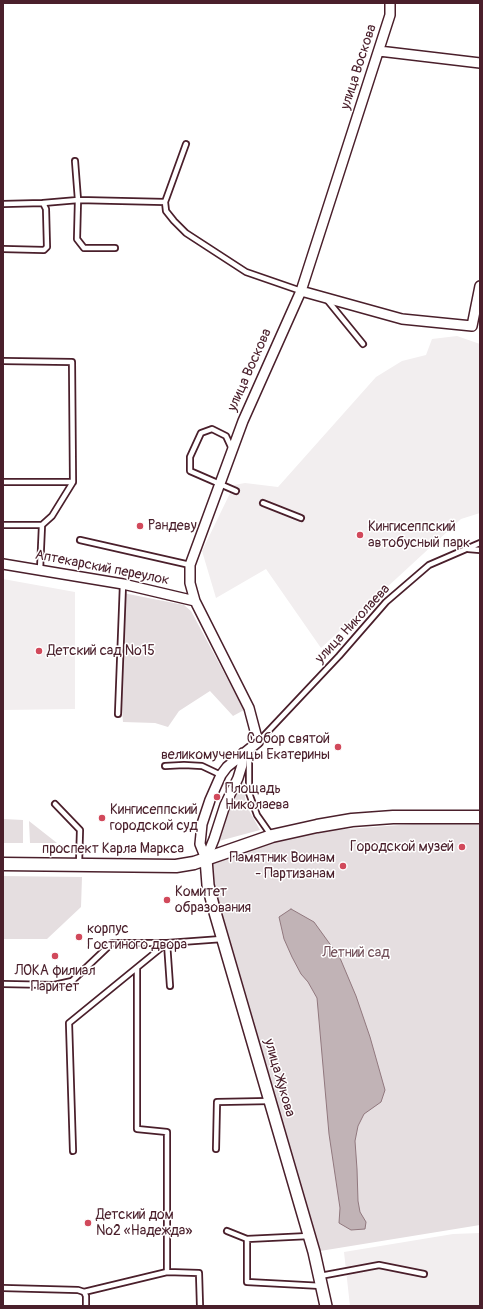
<!DOCTYPE html>
<html>
<head>
<meta charset="utf-8">
<style>
	body { margin:0 }
	#map { position:relative; width:483px; height:1309px; overflow:hidden; background:#fff; font-family:Pangolin,sans-serif }
	canvas { display:block }
	.frame { position:absolute; inset:0; border:4px solid #4a1f2b; pointer-events:none }
</style>
</head>
<body>
<div id="map">
<canvas width="483" height="1309"></canvas>
<div class="frame"></div>
</div>
<script>
const ctx = document.querySelector('canvas').getContext('2d');
ctx.lineJoin = 'round';
function fill(path, color) { ctx.fillStyle = color; ctx.fill(path, 'evenodd'); }
const poly = rows => new Path2D(rows.map(r => 'M' + r).join(''));
function stroke(path, color, width, dash) { ctx.strokeStyle = color; ctx.lineWidth = width; ctx.lineCap = dash ? 'butt' : 'round'; ctx.setLineDash(dash || []); ctx.stroke(path); }
function label(font, color, halo, rows, align = 'center') {
  ctx.font = font + ' Pangolin,sans-serif'; ctx.lineWidth = 3; ctx.setLineDash([]); ctx.textBaseline = 'middle'; ctx.strokeStyle = halo; ctx.fillStyle = color; for (const [text, x, y, turn = 0] of rows) {
    ctx.save(); ctx.translate(x, y); ctx.rotate((+turn || 0) * Math.PI / 180); ctx.textAlign = isNaN(turn) ? turn : align; if (halo) ctx.strokeText(text, 0, 0); ctx.fillText(text, 0, 0); ctx.restore();
  }
}
const built = poly([
	[457,336,480,344,480,513,461,519,321,648,266,569,216,598,202,551,234,485,245,483,278,487,376,377,402,361,426,355,432,339],
	[3,579,75,592,75,709,3,710],
	[480,1233,480,1306,350,1306,344,1252,453,1234]
]);
const green = poly([
	[123,593,184,605,191,611,244,710,233,716,210,691,179,711,168,727,155,723,123,722,119,674],
	[243,778,246,805,260,830,219,841,231,806],
	[3,819,23,820,23,843,3,843],
	[480,819,480,1225,314,1252,206,859,281,834],
	[29,821,57,843,30,843],
	[3,876,82,877,81,907,47,939,3,939]
]);
const water = poly([
	[291,909,314,922,340,958,356,996,370,1037,385,1090,381,1102,364,1114,358,1126,355,1141,357,1169,358,1201,360,1212,366,1222,365,1229,351,1230,339,1223,340,1208,329,1134,317,998,308,982,301,974,292,957,284,939,279,917,291,909]
]);
const service = poly([
	[75,161,78,200,77,239,84,248,115,248],
	[165,202,166,211,174,221,186,233,246,272,301,291],
	[43,203,78,200,165,202,186,144],
	[3,204,43,203,46,209,47,247,44,250,3,249],
	[328,301,363,344],
	[3,361,72,362,73,482,52,516,42,525,3,525],
	[232,449,226,436,212,429,201,433,190,457,190,471,236,491],
	[3,482,73,482],
	[263,503,301,518],
	[80,540,190,565],
	[468,549,480,550],
	[40,570,42,525],
	[118,714,123,584],
	[258,742,339,656,386,602,429,565,480,543],
	[249,750,249,793,257,815,271,835],
	[165,766,184,765,202,766,221,775],
	[55,804,80,830,79,864],
	[137,968,137,1129,167,1132,167,1272],
	[3,984,54,985,72,981,112,943,167,943,69,1023,73,1151],
	[170,986,167,943,222,939],
	[216,1149,217,1102,270,1101],
	[227,1231,247,1239,309,1236],
	[247,1239,247,1282,322,1286],
	[320,1276,379,1265,424,1274],
	[3,1288,78,1290,84,1292,86,1296,86,1306],
	[84,1292,167,1272,199,1273,200,1306]
]);
const minor = poly([
	[379,51,480,63],
	[301,291,402,319,472,326,480,286],
	[3,564,123,584,195,601],
	[206,859,200,844,202,824,210,800,221,775,227,767,258,742,249,708,195,601,190,583,190,565,243,421,301,291,390,15,390,3],
	[206,859,214,839,225,805,238,778,242,765,243,753]
]);
const tertiary = poly([
	[206,859,208,885,214,909,314,1252,326,1306]
]);
const secondary = poly([
	[3,864,176,866,194,863,272,836,317,826,352,820,393,817,480,817]
]);
const markers = [
	[140,526,4,"#d1495b"],
	[360,535,4,"#d1495b"],
	[39,651,4,"#d1495b"],
	[338,747,4,"#d1495b"],
	[217,797,4,"#d1495b"],
	[102,818,4,"#d1495b"],
	[462,847,4,"#d1495b"],
	[343,866,4,"#d1495b"],
	[167,900,4,"#d1495b"],
	[79,937,4,"#d1495b"],
	[55,956,4,"#d1495b"],
	[88,1223,4,"#d1495b"]
];
const streetNames = [
	["улица Воскова",359,67,-72],
	["улица Воскова",250,370,-66],
	["Аптекарский переулок",102,568,11],
	["улица Николаева",353,624,-47],
	["проспект Карла Маркса",113,849],
	["улица Жукова",279,1078,74]
];
const poiNames = [
	["Рандеву",148,526],
	["Кингисеппский",368,527],
	["автобусный парк",368,543],
	["Детский сад №15",47,651],
	["Собор святой",330,739,"right"],
	["великомученицы Екатерины",330,755,"right"],
	["Площадь",225,789],
	["Николаева",225,805],
	["Кингисеппский",110,810],
	["городской суд",110,826],
	["Городской музей",454,847,"right"],
	["Памятник Воинам",335,858,"right"],
	["- Партизанам",335,874,"right"],
	["Комитет",175,892],
	["образования",175,908],
	["корпус",87,929],
	["Гостиного двора",87,945],
	["ЛОКА филиал",55,971,"center"],
	["Паритет",55,987,"center"],
	["Детский дом",96,1215],
	["№2 «Надежда»",96,1231]
];
const parkNames = [
	["Летний сад",356,953]
];
fill(built, '#f2eeef');
fill(green, '#e5dee0');
fill(water, '#c1b3b6');
stroke(water, '#91787e', 1);
stroke(service, '#4a1f2b', 8);
stroke(minor, '#4a1f2b', 12);
stroke(tertiary, '#4a1f2b', 14);
stroke(secondary, '#4a1f2b', 15);
stroke(service, '#fff', 4.5);
stroke(minor, '#fff', 9);
stroke(tertiary, '#fff', 11);
stroke(secondary, '#fff', 12);
for (const [x, y, r, color] of markers) { const dot = new Path2D(); dot.arc(x, y, r, 0, 2 * Math.PI); ctx.fillStyle = color; ctx.fill(dot); stroke(dot, '#fff', 1.5); }
label('14px', '#4a1f2b', '#fff', streetNames);
label('14px', '#4a1f2b', '#fff', poiNames, 'left');
label('14px', '#714f58', '#fff', parkNames);
</script>
</body>
</html>
